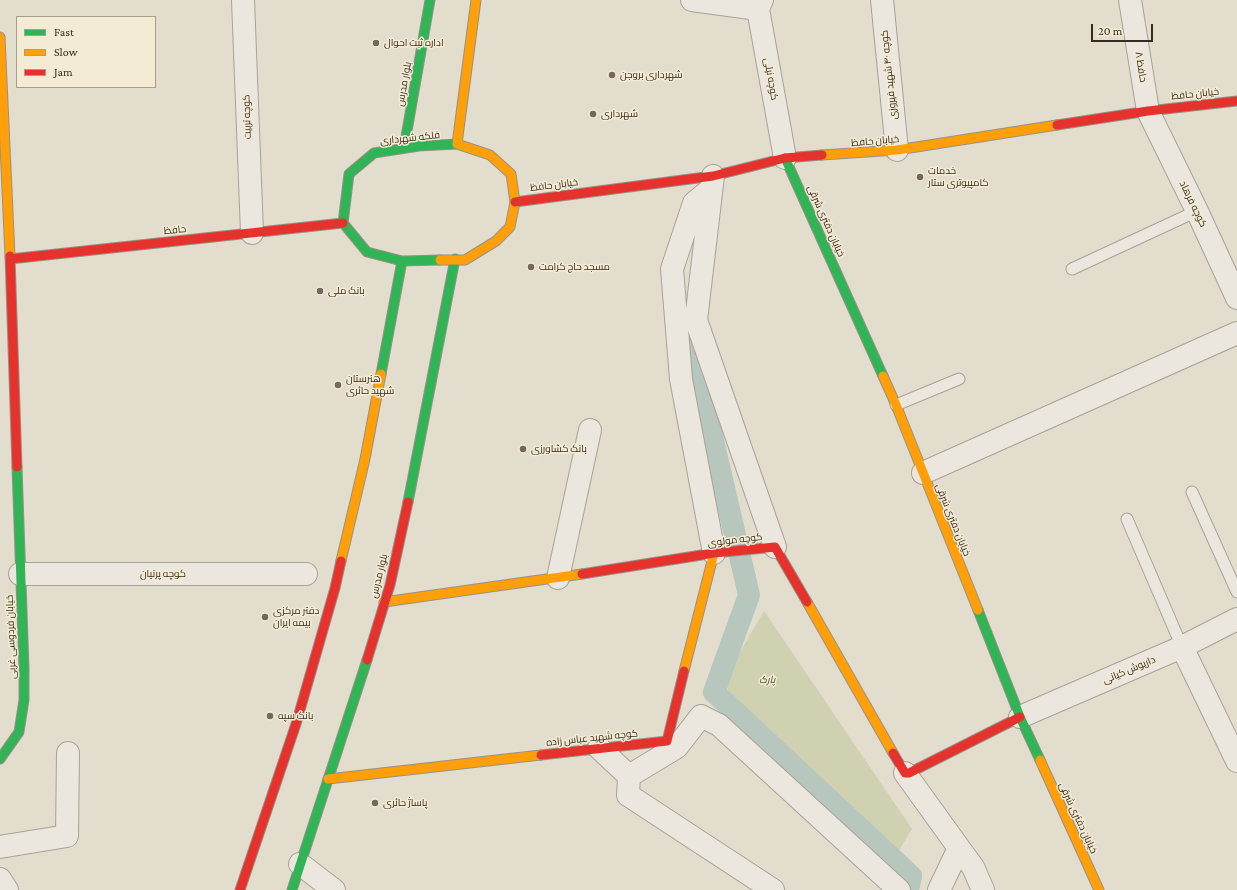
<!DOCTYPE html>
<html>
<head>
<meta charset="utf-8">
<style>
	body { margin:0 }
	#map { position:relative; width:1237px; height:890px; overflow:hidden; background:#e3ddcd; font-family:"Crimson Pro",serif }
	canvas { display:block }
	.legend { position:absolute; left:16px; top:16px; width:140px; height:72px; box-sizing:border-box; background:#f3ebd4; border:1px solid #a79e8c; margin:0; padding:5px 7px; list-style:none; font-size:12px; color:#352b1f }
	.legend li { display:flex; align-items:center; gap:8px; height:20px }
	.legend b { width:20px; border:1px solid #a79e8c }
	.scale { position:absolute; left:1091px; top:24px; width:62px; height:18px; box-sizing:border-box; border:2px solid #352b1f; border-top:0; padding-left:5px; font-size:12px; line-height:14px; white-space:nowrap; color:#352b1f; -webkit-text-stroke:3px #f3ebd4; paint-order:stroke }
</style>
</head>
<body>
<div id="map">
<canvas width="1237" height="890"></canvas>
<ul class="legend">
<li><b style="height:5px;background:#30b455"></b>Fast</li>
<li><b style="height:5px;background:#ff9f0a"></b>Slow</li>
<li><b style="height:5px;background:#e5322d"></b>Jam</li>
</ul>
<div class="scale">20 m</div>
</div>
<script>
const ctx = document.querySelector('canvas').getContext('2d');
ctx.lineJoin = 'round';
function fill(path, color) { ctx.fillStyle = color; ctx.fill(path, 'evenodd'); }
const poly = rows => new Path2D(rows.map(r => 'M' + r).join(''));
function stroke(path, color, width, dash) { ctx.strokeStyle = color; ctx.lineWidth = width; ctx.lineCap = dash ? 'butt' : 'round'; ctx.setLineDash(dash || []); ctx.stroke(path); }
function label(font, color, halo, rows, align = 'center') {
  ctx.font = font + ' "Crimson Pro",Cairo,serif'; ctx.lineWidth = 3; ctx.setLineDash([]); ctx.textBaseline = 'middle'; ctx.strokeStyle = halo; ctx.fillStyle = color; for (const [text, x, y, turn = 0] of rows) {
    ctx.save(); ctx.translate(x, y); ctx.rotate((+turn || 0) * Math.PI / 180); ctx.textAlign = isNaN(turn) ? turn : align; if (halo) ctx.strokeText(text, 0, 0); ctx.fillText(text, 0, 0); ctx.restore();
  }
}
const green = poly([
	[764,611,912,829,888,868,722,683]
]);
const canal = poly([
	[689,308,687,329,749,595,714,692,911,876,908,890]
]);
const lane = poly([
	[1072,269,1197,211],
	[896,405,959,379],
	[1192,492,1237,592],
	[1127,519,1182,647]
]);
const street = poly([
	[243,0,252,233],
	[692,0,758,9],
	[762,0,758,9,785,158],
	[882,0,897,150],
	[1130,0,1148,111,1197,211,1237,298],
	[713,176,696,320,775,547],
	[711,189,694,203,672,269,681,379,714,553],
	[923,473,1237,333],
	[20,574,306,574],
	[558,578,590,430],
	[1182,647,1237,761],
	[1020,717,1182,647,1237,619],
	[599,748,629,776,677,747,701,716,719,725,899,890],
	[905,773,959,848,939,890],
	[629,776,628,795,773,890],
	[0,847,67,836,68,753],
	[959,848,973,867,983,890],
	[300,864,334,890],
	[0,879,7,890]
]);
const fast = poly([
	[404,148,430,0],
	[785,158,883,376],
	[440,260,402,261,367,252,343,223,349,174,374,153,419,146,457,144],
	[381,374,402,261],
	[408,502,455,259],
	[978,610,1020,717,1040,760],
	[0,759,19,732,24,700,24,668,17,467],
	[292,890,367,660]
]);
const slow = poly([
	[0,37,10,256],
	[457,144,476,0],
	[822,155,897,150,1057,125],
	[440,260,465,260,496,241,510,227,515,202,511,174,490,155,457,144],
	[883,376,896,405,978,610],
	[341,561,365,459,381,374],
	[384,602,582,574],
	[807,602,893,753],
	[684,671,714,553],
	[1040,760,1099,890],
	[328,779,541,755]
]);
const jam = poly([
	[1057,125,1148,111,1237,101],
	[515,202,713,176,785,158,822,155],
	[10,256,17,467],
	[10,259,343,223],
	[582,574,714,553,775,547,807,602],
	[367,660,390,585,408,502],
	[893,753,905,773,909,773,1020,717],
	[541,755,667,741,684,671],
	[240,890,296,724,335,588,341,561]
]);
const markers = [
	[376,43,4,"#72695c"],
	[612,75,4,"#72695c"],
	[593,114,4,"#72695c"],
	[920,177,4,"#72695c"],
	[531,267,4,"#72695c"],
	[320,291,4,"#72695c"],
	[338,385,4,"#72695c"],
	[523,449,4,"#72695c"],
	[265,617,4,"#72695c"],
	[270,716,4,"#72695c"],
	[375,803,4,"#72695c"]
];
const poiNames = [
	["اداره ثبت احوال",384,43],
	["شهرداری بروجن",620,75],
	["شهرداری",601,114],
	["خدمات",928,171],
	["کامپیوتری ستار",928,183],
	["مسجد حاج کرامت",539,267],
	["بانک ملی",328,291],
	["هنرستان",346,379],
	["شهید حائری",346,391],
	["بانک کشاورزی",531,449],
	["دفتر مرکزی",273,611],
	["بیمه ایران",273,623],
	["بانک سپه",278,716],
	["پاساژ حائری",383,803]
];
const streetNames = [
	["حافظ ۸",1141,67,81],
	["کوچه ۴۰ شهید فیروزی",889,75,-96],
	["کوچه نیلی",771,79,80],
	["بلوار مدرس",404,84,-80],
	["خیابان حافظ",1195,94,-6],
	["کوچه تربیت",247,117,-92],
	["فلکه شهرداری",410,138,-6],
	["خیابان حافظ",875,141,-5],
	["خیابان حافظ",554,185,-7],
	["کوچه فرهاد",1193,204,64],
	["خیابان دفتری شرقی",826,221,66],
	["حافظ",175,230,-6],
	["خیابان دفتری شرقی",953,520,68],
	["کوچه مولوی",735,540,-7],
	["کوچه پرنیان",163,574],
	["بلوار مدرس",379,576,-76],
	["خیابان فردوسی غربی",11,637,-92],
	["داریوش کیانی",1129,670,-23],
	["کوچه شهید عباس زاده",592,738,-6],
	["خیابان دفتری شرقی",1078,818,65]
];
const parkNames = [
	["پارک",767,680]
];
fill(green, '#d0d1b1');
stroke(canal, '#b8c7be', 22);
stroke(lane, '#a8a297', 13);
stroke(street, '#a8a297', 24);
stroke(fast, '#989186', 11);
stroke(slow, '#989186', 11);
stroke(jam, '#989186', 11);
stroke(lane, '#ebe7df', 11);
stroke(street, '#ebe7df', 22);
stroke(fast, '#30b455', 9);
stroke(slow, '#ff9f0a', 9);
stroke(jam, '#e5322d', 9);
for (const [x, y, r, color] of markers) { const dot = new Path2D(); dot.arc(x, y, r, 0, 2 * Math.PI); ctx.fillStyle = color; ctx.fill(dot); stroke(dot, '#f3ebd4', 1.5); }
label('10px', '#352b1f', '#f3ebd4', poiNames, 'left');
label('10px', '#352b1f', '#f3ebd4', streetNames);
label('italic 10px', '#445028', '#f3ebd4', parkNames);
</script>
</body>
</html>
